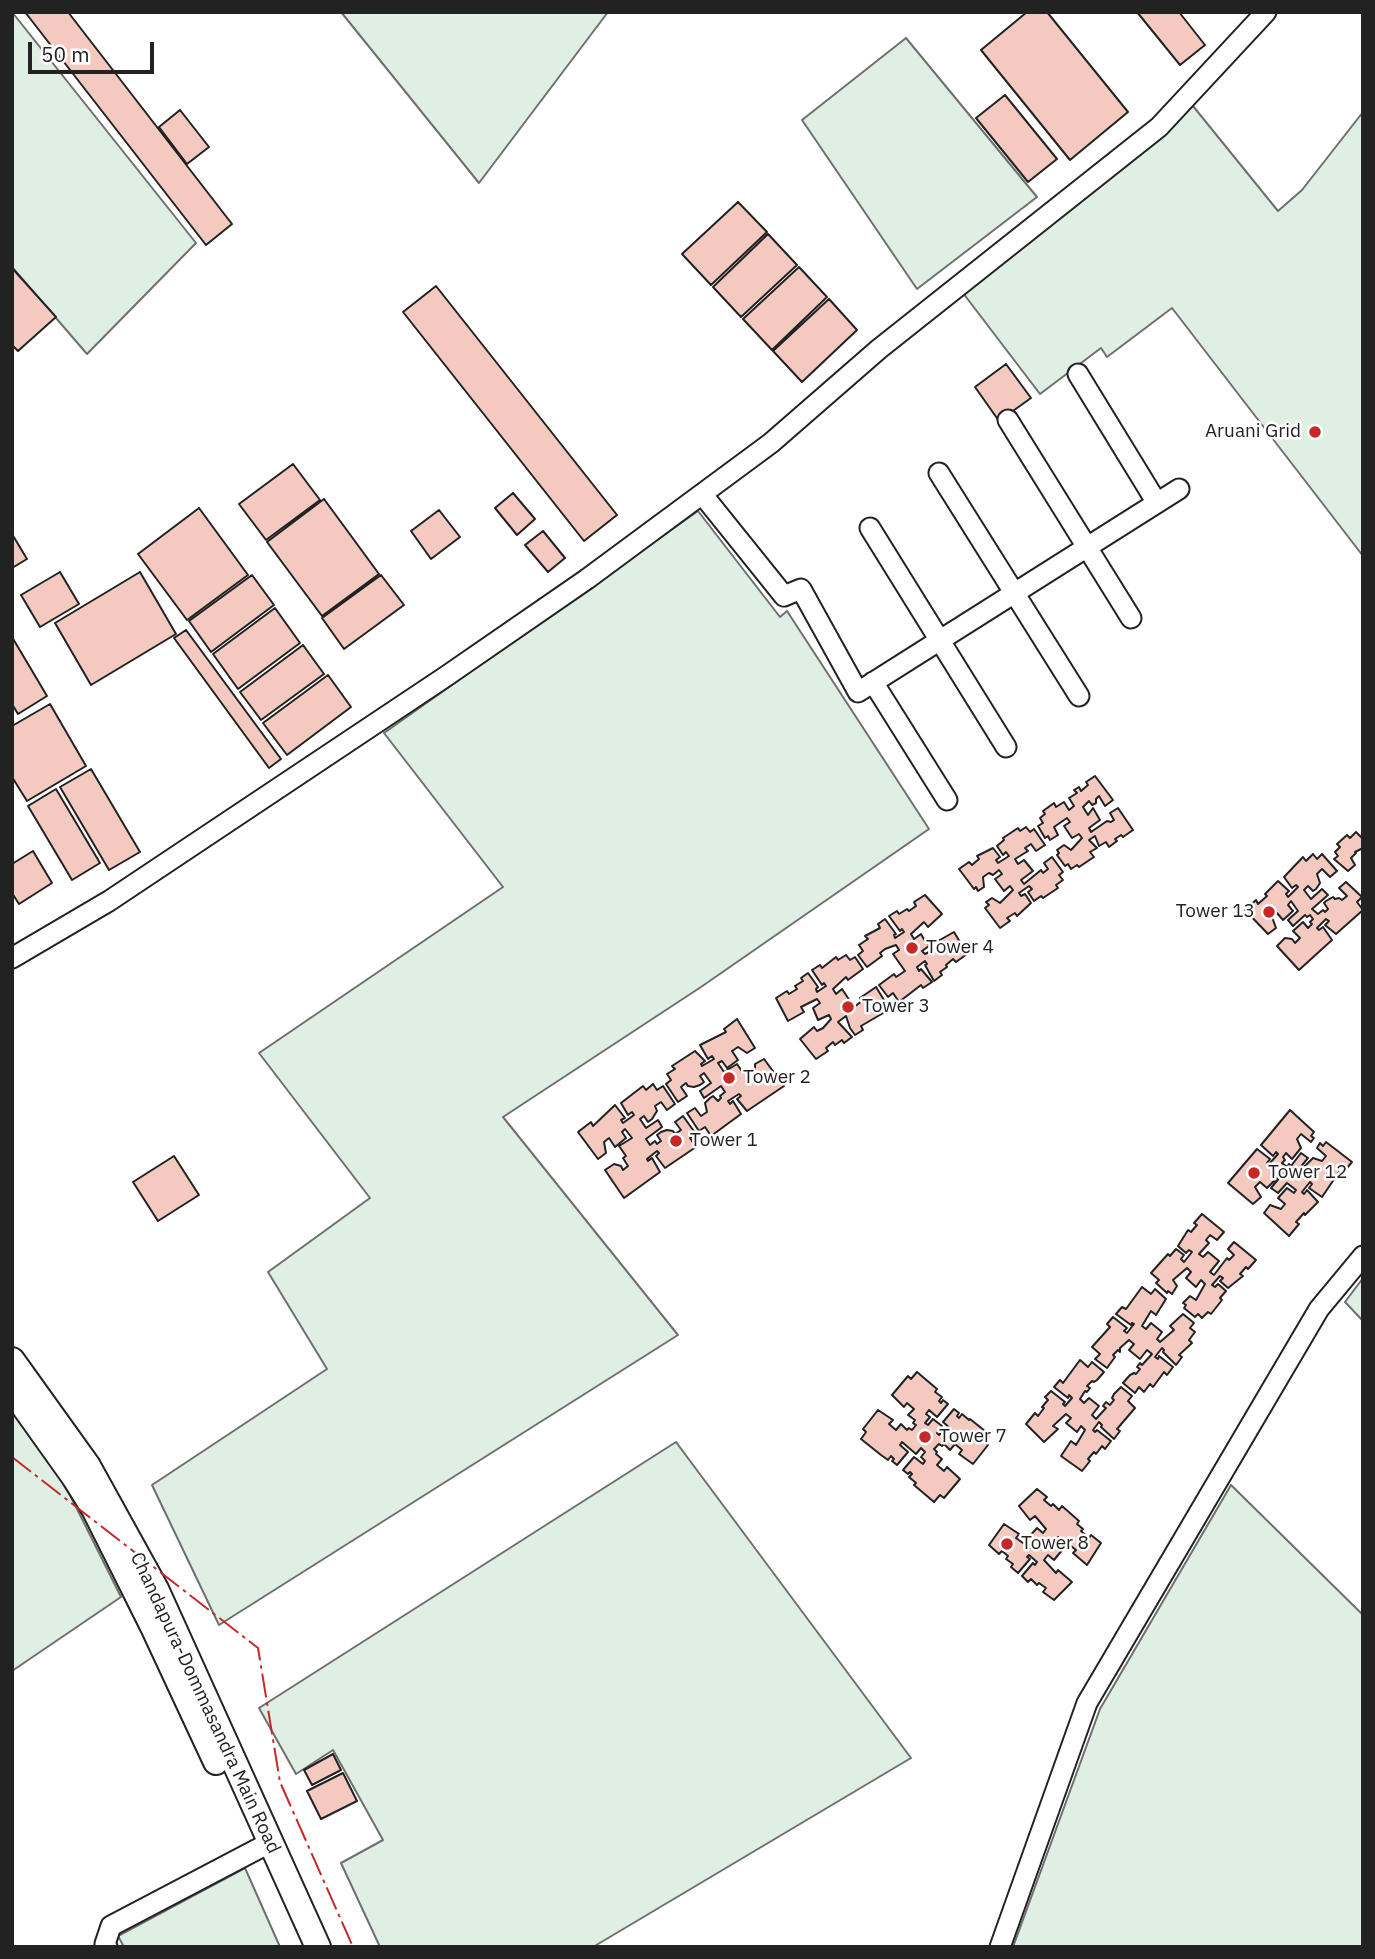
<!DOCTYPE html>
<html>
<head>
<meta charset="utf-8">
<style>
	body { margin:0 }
	#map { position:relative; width:1375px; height:1959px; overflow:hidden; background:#fff; font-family:"IBM Plex Sans",sans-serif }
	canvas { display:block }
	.frame { position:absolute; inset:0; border:14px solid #222; pointer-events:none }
	.scale { position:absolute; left:28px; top:42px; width:126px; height:32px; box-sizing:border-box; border:4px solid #222; border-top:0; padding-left:9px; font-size:21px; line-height:24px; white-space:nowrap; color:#222; -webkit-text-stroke:5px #fff; paint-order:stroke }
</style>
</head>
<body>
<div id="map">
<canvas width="1375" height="1959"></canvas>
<div class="frame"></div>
<div class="scale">50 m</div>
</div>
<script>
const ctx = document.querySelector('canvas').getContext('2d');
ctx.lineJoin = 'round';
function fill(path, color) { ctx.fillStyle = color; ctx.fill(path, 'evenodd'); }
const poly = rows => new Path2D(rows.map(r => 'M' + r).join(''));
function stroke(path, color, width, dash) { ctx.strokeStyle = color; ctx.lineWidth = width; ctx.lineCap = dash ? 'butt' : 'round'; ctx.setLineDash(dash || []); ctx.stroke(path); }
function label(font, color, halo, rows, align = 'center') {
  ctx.font = font + ' "IBM Plex Sans",sans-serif'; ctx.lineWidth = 5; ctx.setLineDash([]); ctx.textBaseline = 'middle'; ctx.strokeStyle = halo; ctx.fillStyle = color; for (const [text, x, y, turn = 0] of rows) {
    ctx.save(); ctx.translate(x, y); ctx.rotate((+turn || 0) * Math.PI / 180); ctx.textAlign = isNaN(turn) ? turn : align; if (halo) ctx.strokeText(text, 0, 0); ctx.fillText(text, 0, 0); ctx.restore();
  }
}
const green = poly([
	[12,12,196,243,87,354,12,267,12,12],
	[341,12,608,12,479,183,341,12],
	[906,38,1037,197,917,289,802,120,906,38],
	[1193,106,1278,211,1302,190,1363,112,1363,556,1172,308,1107,357,1101,348,1040,394,963,293,1193,106],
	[698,511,780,617,787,611,929,829,701,987,503,1117,678,1335,219,1625,152,1485,327,1369,268,1272,370,1198,259,1053,503,887,384,733,698,511],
	[1363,1278,1363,1321,1345,1302,1363,1278],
	[12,1406,64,1483,121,1597,12,1671,12,1406],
	[676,1442,911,1758,593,1947,380,1947,341,1863,383,1840,333,1750,296,1774,259,1708,676,1442],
	[1231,1485,1363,1615,1363,1947,1013,1947,1100,1709,1231,1485],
	[245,1868,280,1947,124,1947,118,1936,245,1868]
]);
const building = poly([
	[25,12,68,12,232,224,206,245,25,12],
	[1027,12,1047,12,1128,112,1070,160,981,50,1027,12],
	[1137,12,1179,12,1205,45,1180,65,1137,12],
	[1005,95,1057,159,1028,182,976,118,1005,95],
	[180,110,209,147,187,164,159,127,180,110],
	[738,202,767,232,711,285,682,254,738,202],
	[768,234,797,265,741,317,713,287,768,234],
	[799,267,827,297,772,350,743,319,799,267],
	[12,268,56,317,18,351,12,345,12,268],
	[436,286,617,515,584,541,403,312,436,286],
	[829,299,857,330,802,382,773,351,829,299],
	[1006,364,1031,398,999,421,975,387,1006,364],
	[293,464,320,500,266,540,239,504,293,464],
	[513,493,535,519,517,535,495,508,513,493],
	[324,499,379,574,322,616,267,542,324,499],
	[199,508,248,575,187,620,138,554,199,508],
	[439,510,460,537,431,559,411,531,439,510],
	[543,531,565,558,548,572,525,545,543,531],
	[12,534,27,559,12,568,12,534],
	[60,572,79,604,40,627,21,595,60,572],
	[140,572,176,634,91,685,55,623,140,572],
	[252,575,274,605,211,652,189,621,252,575],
	[381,575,404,605,344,649,322,618,381,575],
	[275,608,300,643,238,689,213,654,275,608],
	[186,630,281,759,269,768,174,638,186,630],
	[12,637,47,696,18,714,12,704,12,637],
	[303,645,324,674,261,720,240,692,303,645],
	[328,675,351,707,287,755,263,723,328,675],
	[50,704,86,766,27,801,12,777,12,726,50,704],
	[91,769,140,852,109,870,60,787,91,769],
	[1095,776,1113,800,1105,806,1099,796,1096,799,1096,803,1092,805,1089,801,1083,807,1088,815,1093,808,1100,820,1089,828,1091,832,1107,821,1111,822,1114,820,1110,813,1118,808,1133,830,1123,837,1121,835,1115,839,1117,841,1109,847,1106,842,1099,846,1095,836,1089,840,1097,848,1090,852,1094,857,1079,867,1077,865,1071,869,1068,864,1065,866,1057,855,1059,853,1057,850,1064,845,1071,850,1082,838,1079,834,1072,838,1064,826,1070,822,1067,818,1054,827,1058,835,1050,840,1048,836,1045,838,1038,826,1043,823,1040,818,1045,814,1043,811,1054,803,1056,807,1064,802,1069,810,1074,806,1069,798,1077,793,1074,790,1079,787,1081,791,1088,785,1086,782,1095,776],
	[56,789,100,863,72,880,28,806,56,789],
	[1026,827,1030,832,1034,829,1045,845,1036,851,1031,844,1025,848,1028,851,1015,859,1018,864,1024,860,1033,871,1021,880,1024,884,1041,870,1043,873,1048,869,1044,863,1052,857,1063,872,1059,875,1063,880,1056,885,1058,888,1043,898,1041,896,1034,901,1028,892,1032,889,1029,886,1019,893,1021,896,1025,894,1031,903,1017,916,1015,913,1007,918,1010,921,1000,928,985,908,989,905,986,902,992,898,1000,903,1013,890,1010,886,1004,891,995,879,1002,874,999,870,993,875,989,873,983,877,984,887,978,891,976,887,974,889,959,869,969,862,972,865,979,859,977,856,993,848,1000,857,996,860,998,863,1009,856,1006,852,1003,855,997,846,1004,840,1003,838,1018,828,1020,831,1026,827],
	[1356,832,1363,839,1363,848,1355,852,1356,853,1351,858,1355,865,1348,871,1334,859,1338,856,1335,852,1340,847,1337,844,1347,835,1350,838,1356,832],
	[33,851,52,883,19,904,12,893,12,864,33,851],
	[1313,854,1317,859,1322,854,1337,871,1330,877,1322,869,1317,874,1320,883,1316,889,1313,891,1308,886,1304,890,1311,899,1322,889,1328,895,1312,909,1318,914,1323,910,1325,912,1328,909,1324,903,1326,901,1333,897,1335,899,1339,898,1342,900,1347,896,1339,888,1346,882,1362,897,1357,902,1363,910,1336,934,1325,925,1329,921,1326,919,1317,928,1319,930,1323,927,1332,940,1299,970,1277,946,1285,938,1292,939,1295,943,1300,938,1293,931,1303,922,1308,928,1312,924,1310,922,1313,919,1310,915,1307,917,1305,915,1293,926,1288,920,1298,911,1291,901,1288,905,1293,911,1283,920,1277,913,1272,917,1276,928,1268,934,1245,910,1256,900,1258,904,1267,896,1265,894,1278,881,1289,891,1286,894,1288,897,1298,887,1296,885,1292,888,1284,877,1303,857,1306,861,1313,854],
	[925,895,942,914,928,927,924,922,911,934,914,939,921,934,925,941,928,939,929,946,922,951,925,954,941,946,938,941,954,932,967,954,956,962,953,959,946,965,947,967,940,972,942,975,934,981,925,965,927,964,925,961,917,967,919,971,921,969,932,982,923,988,921,985,899,1002,893,993,888,997,879,985,894,974,896,977,905,971,893,954,899,950,896,945,885,949,880,953,882,956,867,967,858,955,863,951,859,945,868,939,865,936,880,928,878,924,885,919,896,934,894,935,895,938,904,932,902,929,900,931,889,916,897,911,899,914,907,909,909,911,916,906,914,902,925,895],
	[846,955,850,960,855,957,863,969,848,980,846,977,833,989,836,994,842,989,854,1007,862,1001,860,998,876,987,884,1000,879,1003,885,1012,861,1026,863,1030,855,1035,850,1028,846,1016,838,1022,852,1037,844,1043,842,1040,835,1045,833,1042,826,1048,828,1051,816,1059,800,1039,814,1027,817,1031,823,1028,831,1019,829,1015,818,1020,813,1008,820,1003,817,999,801,1007,804,1012,788,1021,776,998,787,991,789,994,797,989,795,986,803,981,801,978,808,973,818,987,816,989,817,992,826,986,824,983,822,985,812,970,820,965,822,968,836,957,838,960,846,955],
	[737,1019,755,1048,747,1053,738,1047,732,1051,738,1060,727,1068,722,1061,718,1063,724,1072,737,1064,743,1073,747,1071,752,1079,757,1075,755,1072,755,1064,764,1059,784,1086,747,1111,737,1099,741,1096,739,1094,728,1101,730,1104,733,1101,741,1114,711,1136,705,1127,699,1131,687,1113,695,1108,701,1116,707,1112,705,1103,710,1098,713,1096,718,1101,721,1098,720,1096,725,1092,721,1086,704,1098,700,1091,711,1083,704,1073,700,1076,704,1082,700,1085,694,1087,688,1086,686,1083,681,1087,687,1096,678,1102,666,1084,671,1080,667,1074,675,1069,672,1066,695,1051,705,1061,701,1064,702,1066,714,1059,712,1056,708,1059,700,1045,726,1032,724,1029,737,1019],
	[653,1084,657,1090,663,1086,675,1104,667,1110,661,1102,655,1106,657,1111,652,1119,648,1122,644,1116,640,1119,646,1128,658,1120,662,1127,646,1139,650,1145,655,1141,657,1144,661,1141,657,1135,661,1132,667,1130,673,1131,675,1134,681,1130,675,1122,683,1116,696,1134,690,1138,696,1147,665,1168,656,1156,659,1153,657,1151,647,1159,648,1161,652,1158,660,1172,624,1198,605,1170,614,1164,621,1166,623,1170,628,1166,623,1158,626,1156,619,1146,632,1138,625,1129,622,1132,626,1138,615,1147,609,1138,604,1142,606,1153,598,1159,578,1132,591,1122,593,1126,615,1105,625,1118,621,1120,623,1123,634,1115,632,1112,628,1115,621,1103,643,1086,646,1090,653,1084],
	[1290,1110,1314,1132,1311,1136,1314,1138,1311,1142,1301,1134,1297,1139,1301,1148,1292,1159,1286,1153,1283,1157,1285,1160,1282,1163,1287,1167,1289,1164,1291,1166,1301,1153,1308,1158,1299,1169,1307,1177,1310,1173,1303,1168,1313,1158,1322,1161,1326,1156,1317,1148,1320,1143,1323,1146,1326,1142,1352,1162,1342,1174,1339,1172,1322,1197,1309,1188,1312,1184,1310,1182,1302,1192,1304,1194,1307,1190,1318,1202,1305,1215,1304,1213,1296,1222,1299,1224,1289,1236,1264,1213,1270,1205,1281,1209,1285,1204,1278,1198,1287,1188,1294,1193,1296,1190,1287,1183,1278,1193,1271,1188,1284,1172,1277,1166,1271,1173,1277,1178,1267,1188,1260,1182,1255,1187,1261,1197,1253,1204,1228,1183,1257,1149,1270,1159,1267,1163,1269,1164,1278,1154,1276,1152,1273,1156,1261,1145,1290,1110],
	[174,1156,199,1195,158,1221,133,1182,174,1156],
	[1202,1214,1224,1232,1217,1240,1210,1235,1206,1240,1209,1243,1199,1254,1203,1257,1208,1252,1219,1261,1210,1272,1214,1275,1227,1258,1229,1260,1234,1255,1228,1249,1234,1242,1256,1260,1248,1269,1246,1267,1240,1274,1243,1276,1228,1288,1220,1281,1223,1278,1220,1276,1212,1285,1215,1287,1218,1284,1226,1291,1220,1298,1222,1300,1211,1314,1208,1312,1202,1318,1198,1314,1195,1317,1184,1308,1186,1305,1183,1303,1190,1296,1196,1300,1205,1284,1201,1280,1196,1287,1186,1278,1191,1272,1187,1268,1173,1280,1177,1286,1172,1294,1168,1291,1167,1293,1156,1283,1159,1280,1151,1273,1168,1254,1170,1256,1176,1249,1184,1255,1181,1259,1184,1262,1192,1252,1189,1250,1186,1253,1178,1246,1188,1230,1191,1232,1197,1225,1194,1223,1202,1214],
	[1142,1287,1151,1294,1155,1289,1166,1299,1156,1315,1151,1311,1142,1326,1146,1329,1151,1323,1162,1332,1157,1339,1160,1342,1174,1330,1170,1326,1183,1314,1194,1323,1190,1328,1195,1332,1189,1340,1192,1343,1179,1355,1182,1357,1176,1365,1163,1352,1164,1350,1162,1348,1155,1357,1158,1359,1159,1356,1173,1367,1167,1375,1164,1372,1153,1387,1150,1384,1144,1392,1139,1387,1135,1393,1123,1383,1130,1375,1134,1373,1136,1374,1140,1369,1137,1367,1140,1363,1142,1365,1152,1354,1147,1350,1140,1359,1129,1350,1134,1344,1129,1340,1120,1348,1120,1352,1118,1350,1113,1355,1115,1357,1107,1368,1095,1359,1100,1354,1092,1347,1110,1327,1107,1324,1113,1317,1127,1328,1124,1331,1127,1333,1134,1324,1132,1323,1131,1325,1116,1314,1122,1307,1126,1309,1142,1287],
	[1080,1360,1088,1367,1092,1362,1104,1372,1097,1380,1094,1382,1092,1381,1087,1386,1090,1388,1087,1392,1085,1391,1080,1399,1084,1403,1089,1398,1099,1406,1092,1415,1096,1419,1106,1408,1103,1406,1106,1402,1110,1405,1114,1400,1112,1398,1114,1394,1121,1387,1132,1396,1128,1401,1135,1408,1117,1429,1120,1431,1114,1439,1101,1427,1102,1425,1099,1422,1093,1430,1095,1432,1097,1430,1111,1441,1105,1449,1102,1446,1096,1454,1094,1452,1088,1459,1090,1461,1082,1471,1061,1456,1071,1441,1076,1445,1085,1430,1081,1426,1077,1432,1066,1423,1071,1418,1066,1414,1053,1426,1058,1429,1044,1442,1026,1424,1035,1413,1038,1416,1044,1408,1042,1407,1048,1400,1045,1397,1051,1391,1065,1402,1063,1404,1065,1406,1072,1398,1069,1395,1068,1398,1054,1387,1060,1380,1063,1383,1080,1360],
	[917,1372,937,1389,935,1392,942,1397,939,1401,941,1403,943,1400,948,1404,937,1417,929,1410,926,1414,930,1417,925,1423,928,1425,933,1419,942,1426,937,1433,939,1435,944,1429,948,1432,951,1429,943,1422,954,1409,959,1413,957,1416,959,1418,962,1414,969,1420,970,1419,990,1435,985,1442,988,1445,973,1464,959,1454,962,1450,955,1444,950,1450,944,1444,942,1446,939,1444,934,1449,937,1452,936,1454,942,1459,937,1465,944,1471,947,1467,960,1479,944,1498,940,1495,934,1502,914,1485,916,1483,909,1477,912,1474,910,1472,908,1474,903,1470,914,1457,923,1464,925,1461,921,1457,925,1452,921,1448,916,1454,902,1442,900,1445,908,1452,897,1465,892,1461,894,1459,891,1456,888,1460,881,1455,861,1439,866,1432,863,1429,878,1410,893,1420,889,1424,896,1430,901,1424,907,1430,909,1428,912,1430,916,1425,913,1423,915,1420,908,1415,914,1409,907,1403,904,1407,892,1395,908,1376,911,1379,917,1372],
	[1037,1489,1047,1497,1044,1500,1051,1506,1053,1504,1059,1510,1062,1506,1079,1521,1077,1524,1083,1529,1081,1531,1089,1538,1091,1535,1101,1543,1087,1565,1073,1553,1076,1550,1067,1543,1065,1545,1058,1537,1055,1542,1063,1549,1054,1560,1048,1555,1044,1560,1056,1573,1058,1570,1072,1582,1054,1600,1043,1592,1046,1588,1039,1583,1037,1585,1031,1579,1028,1582,1022,1576,1033,1563,1035,1565,1037,1562,1029,1555,1027,1557,1030,1559,1018,1573,1011,1567,1013,1564,1006,1559,1008,1556,1002,1551,999,1554,989,1545,1004,1524,1019,1534,1016,1538,1030,1548,1034,1543,1028,1538,1037,1528,1043,1533,1046,1529,1035,1516,1030,1520,1019,1506,1037,1489],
	[333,1754,341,1770,312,1785,304,1770,333,1754],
	[343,1773,357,1801,321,1819,307,1791,343,1773]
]);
const minor = poly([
	[1078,374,1157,503],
	[1008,420,1131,618],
	[939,473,1079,696],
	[702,494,784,596,801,589,858,692,1179,489],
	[870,528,1006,747],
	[873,682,947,800],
	[12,958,109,901,445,677,587,579,771,443,879,349,1159,127,1266,12],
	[107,1947,105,1944,111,1926,271,1842],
	[1000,1947,1087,1703,1319,1309,1363,1256]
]);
const major = poly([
	[12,1360,88,1466,156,1589,318,1947],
	[12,1390,74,1477,94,1509,154,1629,216,1762]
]);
const power = poly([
	[12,1457,258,1648,280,1782,353,1947]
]);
const markers = [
	[1315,432,7,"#c62828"],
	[1269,912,7,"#c62828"],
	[912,948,7,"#c62828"],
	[848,1007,7,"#c62828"],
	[729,1078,7,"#c62828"],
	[676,1141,7,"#c62828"],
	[1254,1173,7,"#c62828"],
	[925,1437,7,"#c62828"],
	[1007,1544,7,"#c62828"]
];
const poiNames = [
	["Aruani Grid",1301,432,"right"],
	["Tower 13",1255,912,"right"],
	["Tower 4",926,948],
	["Tower 3",862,1007],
	["Tower 2",743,1078],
	["Tower 1",690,1141],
	["Tower 12",1268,1173],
	["Tower 7",939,1437],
	["Tower 8",1021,1544]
];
const streetNames = [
	["Chandapura-Dommasandra Main Road",205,1703,65]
];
fill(green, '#e0efe3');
stroke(green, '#6f6f6f', 2);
fill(building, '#f3c9c0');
stroke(building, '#222', 2);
stroke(minor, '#222', 23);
stroke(major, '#222', 28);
stroke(minor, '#fff', 19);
stroke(major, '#fff', 24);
stroke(power, '#c62828', 2, [24, 5, 3.5, 5]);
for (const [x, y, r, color] of markers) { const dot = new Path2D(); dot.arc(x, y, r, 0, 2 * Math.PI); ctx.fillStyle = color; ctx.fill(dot); stroke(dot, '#fff', 2.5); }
label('19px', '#222', '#fff', poiNames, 'left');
label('19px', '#222', '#fff', streetNames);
</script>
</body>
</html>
